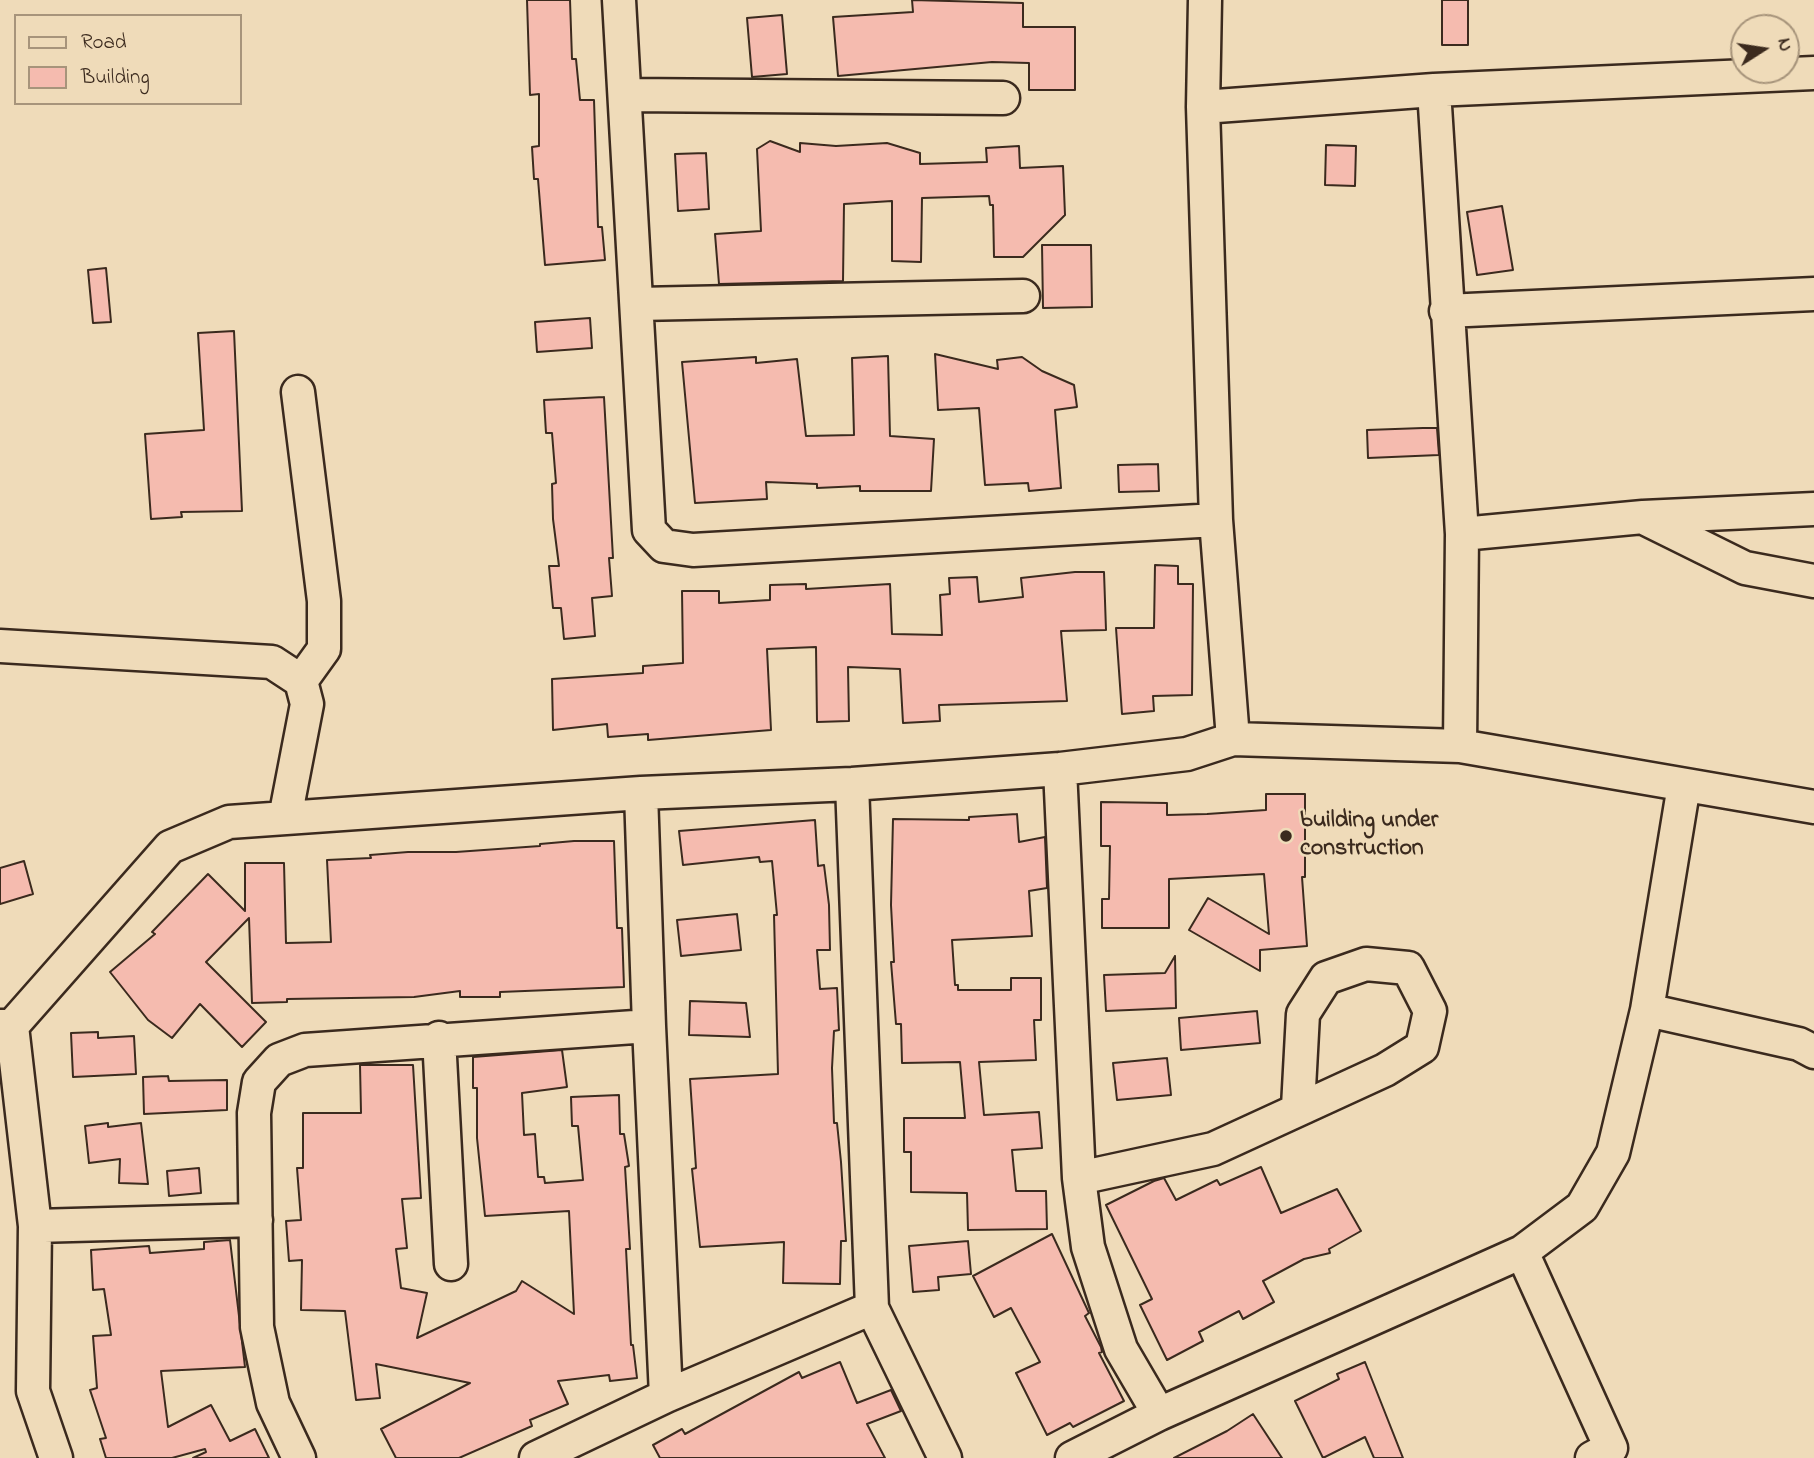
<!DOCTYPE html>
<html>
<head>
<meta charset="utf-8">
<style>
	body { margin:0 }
	#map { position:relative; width:1814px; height:1458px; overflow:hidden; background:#efdbb9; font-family:"Indie Flower",sans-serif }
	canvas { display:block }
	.legend { position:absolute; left:14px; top:14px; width:228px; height:91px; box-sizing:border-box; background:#efdbb9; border:2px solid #a7947b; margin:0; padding:9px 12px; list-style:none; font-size:21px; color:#3b2a1e }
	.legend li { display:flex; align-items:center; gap:14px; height:35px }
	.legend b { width:35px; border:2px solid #a7947b }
	.north { position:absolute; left:1730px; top:14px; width:70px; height:70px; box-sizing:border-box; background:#efdbb9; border:2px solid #a7947b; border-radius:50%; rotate:78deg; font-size:19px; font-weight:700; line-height:28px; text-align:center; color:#3b2a1e }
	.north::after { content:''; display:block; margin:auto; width:24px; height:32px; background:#3b2a1e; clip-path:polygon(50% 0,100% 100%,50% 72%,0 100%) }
</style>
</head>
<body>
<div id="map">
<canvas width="1814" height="1458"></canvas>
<ul class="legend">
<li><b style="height:9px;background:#efdbb9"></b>Road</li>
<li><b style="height:19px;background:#f5bbaf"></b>Building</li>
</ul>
<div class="north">N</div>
</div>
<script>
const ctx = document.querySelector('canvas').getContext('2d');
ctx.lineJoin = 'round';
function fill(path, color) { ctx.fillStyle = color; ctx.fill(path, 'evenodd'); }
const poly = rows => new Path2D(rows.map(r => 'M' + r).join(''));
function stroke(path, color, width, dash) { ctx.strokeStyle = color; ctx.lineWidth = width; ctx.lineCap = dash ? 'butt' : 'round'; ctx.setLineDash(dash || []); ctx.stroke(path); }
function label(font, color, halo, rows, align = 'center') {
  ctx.font = font + ' "Indie Flower",sans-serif'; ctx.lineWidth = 5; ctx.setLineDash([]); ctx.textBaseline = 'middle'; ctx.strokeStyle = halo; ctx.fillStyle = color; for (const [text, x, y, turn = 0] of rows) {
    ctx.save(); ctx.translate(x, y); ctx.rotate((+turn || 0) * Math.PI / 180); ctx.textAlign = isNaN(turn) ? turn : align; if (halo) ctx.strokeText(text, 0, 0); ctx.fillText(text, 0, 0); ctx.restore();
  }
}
const building = poly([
	[527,0,570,0,572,59,576,59,580,100,594,100,598,227,602,227,605,260,545,265,538,179,534,179,532,147,539,146,539,94,530,95,527,0],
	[912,0,1023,3,1023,27,1075,27,1075,90,1029,90,1029,63,992,62,838,76,833,17,913,12,912,0],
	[1442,0,1468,0,1468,45,1442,45,1442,0],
	[782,15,787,74,752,77,747,18,782,15],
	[770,141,800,152,800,143,836,146,887,143,920,153,920,164,987,162,986,148,1019,146,1020,168,1063,166,1065,215,1023,257,994,257,993,205,990,205,989,196,922,198,921,262,892,261,892,201,844,204,843,281,719,284,715,234,761,231,757,149,770,141],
	[1326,145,1356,146,1355,186,1325,185,1326,145],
	[706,153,709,209,678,211,675,154,706,153],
	[1502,206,1513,270,1477,275,1467,212,1502,206],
	[1042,245,1091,245,1092,307,1043,308,1042,245],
	[106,268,111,322,93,323,88,270,106,268],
	[590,318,592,348,537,352,535,322,590,318],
	[234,331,242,511,181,512,182,517,151,519,145,434,204,430,198,333,234,331],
	[935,354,998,369,997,360,1022,357,1042,371,1074,385,1077,407,1055,410,1061,488,1029,491,1028,483,985,485,979,408,938,410,935,354],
	[888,356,890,436,934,439,931,491,860,491,860,486,817,488,817,484,766,482,767,499,695,503,682,362,756,357,756,363,797,359,806,436,854,435,852,358,888,356],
	[604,397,613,558,609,558,612,596,592,598,595,636,564,639,561,608,553,608,549,566,559,566,553,519,552,484,556,483,552,433,546,433,544,400,604,397],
	[1423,428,1437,428,1439,455,1368,458,1367,430,1423,428],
	[1158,464,1159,491,1119,492,1118,465,1158,464],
	[1155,565,1178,566,1178,584,1193,584,1192,695,1153,696,1154,711,1122,714,1116,628,1154,628,1155,565],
	[1075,572,1104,572,1106,630,1061,631,1067,701,939,705,940,721,903,723,900,669,848,667,849,721,817,722,816,647,767,649,771,730,648,740,648,734,608,737,607,724,553,730,552,679,643,673,643,666,683,663,682,591,719,591,719,603,770,600,770,585,806,584,806,589,890,584,892,634,942,635,940,595,950,594,949,578,977,577,979,602,1023,597,1021,578,1075,572],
	[1266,794,1305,794,1305,877,1302,877,1307,946,1260,950,1260,971,1189,930,1208,898,1269,934,1264,874,1169,879,1169,928,1102,928,1102,899,1109,899,1110,846,1101,846,1101,802,1167,803,1167,815,1207,814,1266,810,1266,794],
	[1017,814,1019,842,1045,837,1047,888,1029,891,1032,936,952,940,955,985,958,985,958,990,1011,990,1011,978,1041,978,1041,1020,1034,1020,1036,1060,979,1062,984,1115,1039,1112,1042,1148,1012,1150,1016,1191,1046,1191,1047,1229,968,1230,967,1193,911,1192,911,1152,904,1152,904,1118,965,1118,960,1062,902,1063,901,1024,896,1024,891,962,894,962,891,905,893,819,969,820,969,817,1017,814],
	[815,820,818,866,824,865,829,905,830,950,817,950,820,989,837,988,839,1030,834,1031,832,1068,834,1123,837,1123,841,1162,846,1241,841,1241,840,1284,783,1283,784,1242,700,1247,692,1169,696,1168,690,1079,778,1074,774,915,777,915,772,861,760,862,759,857,683,865,679,831,815,820],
	[574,841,614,841,617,928,622,928,624,987,500,992,500,997,460,997,460,991,414,997,287,999,287,1002,252,1003,249,918,206,962,266,1022,242,1047,200,1004,172,1038,148,1020,110,972,155,934,152,932,208,874,245,911,245,863,284,863,286,943,331,942,327,860,371,858,370,855,408,852,456,852,540,846,540,844,574,841],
	[24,861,33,894,0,904,0,868,24,861],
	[737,914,741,950,681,956,677,920,737,914],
	[1175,956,1176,1008,1106,1011,1104,975,1165,973,1175,956],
	[690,1001,746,1003,750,1037,689,1035,690,1001],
	[1257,1011,1260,1043,1181,1050,1179,1018,1257,1011],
	[98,1032,98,1038,134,1036,136,1074,73,1077,71,1033,98,1032],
	[562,1050,567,1087,522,1093,524,1135,535,1134,538,1177,544,1177,545,1183,583,1180,578,1126,572,1126,571,1097,619,1095,620,1134,624,1134,629,1166,625,1167,630,1249,626,1249,631,1345,633,1345,637,1378,610,1381,609,1375,558,1381,568,1404,530,1420,532,1426,459,1458,396,1458,381,1429,470,1383,376,1364,380,1398,356,1400,345,1311,301,1310,302,1260,289,1261,286,1221,301,1220,297,1168,303,1168,303,1113,361,1113,360,1065,413,1065,421,1198,402,1199,407,1248,396,1249,401,1288,427,1293,417,1338,516,1291,522,1281,574,1314,569,1211,485,1216,477,1138,477,1088,473,1088,473,1057,562,1050],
	[1167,1058,1171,1095,1117,1100,1113,1063,1167,1058],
	[168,1076,169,1081,227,1080,227,1110,144,1114,143,1077,168,1076],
	[108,1123,108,1127,141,1123,148,1184,119,1183,120,1159,89,1163,85,1126,108,1123],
	[1261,1167,1281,1213,1337,1189,1361,1231,1329,1249,1330,1253,1304,1259,1263,1281,1274,1302,1243,1319,1239,1311,1199,1332,1203,1341,1167,1360,1140,1305,1152,1299,1106,1205,1154,1181,1164,1178,1176,1200,1217,1180,1220,1185,1261,1167],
	[199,1168,201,1193,169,1196,167,1171,199,1168],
	[1052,1234,1089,1313,1085,1316,1101,1347,1102,1352,1099,1353,1124,1401,1073,1427,1070,1423,1047,1435,1016,1373,1040,1362,1011,1308,994,1317,973,1276,1052,1234],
	[230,1240,245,1367,161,1371,168,1427,211,1405,230,1441,255,1429,269,1458,193,1458,206,1452,205,1449,172,1458,106,1458,100,1439,106,1438,90,1390,97,1388,93,1336,111,1335,104,1289,93,1290,91,1250,149,1246,150,1253,204,1249,204,1242,230,1240],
	[968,1241,971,1274,938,1277,939,1290,913,1292,909,1246,968,1241],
	[840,1362,857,1403,891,1390,901,1411,867,1424,885,1458,660,1458,653,1445,682,1429,685,1434,799,1372,802,1378,840,1362],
	[1365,1362,1403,1458,1374,1458,1365,1437,1323,1458,1295,1401,1339,1379,1337,1374,1365,1362],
	[1253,1414,1282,1458,1174,1458,1227,1431,1253,1414]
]);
const minor = poly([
	[619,0,649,530,664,546,693,550,1216,520],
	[1205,0,1203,107,1216,520,1233,739,1460,746,1814,807],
	[1434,90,1462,534,1460,746],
	[627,95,1003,98],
	[1203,107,1434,90,1814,73],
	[638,304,1023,296],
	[1446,311,1814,294],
	[298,392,324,601,324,649,301,681],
	[1646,519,1745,568,1814,581],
	[1462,534,1643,517,1814,509],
	[0,646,272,662,301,681,307,704,285,818],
	[1060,769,1079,1178,1088,1247,1121,1349,1159,1414,1522,1252,1582,1207,1613,1153,1647,1010,1684,785],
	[852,784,872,1308,945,1458],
	[1647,1010,1799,1044,1814,1052],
	[0,1026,12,1026,35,1226,33,1391,56,1458],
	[12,1026,170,847,229,822,641,793,852,784,1060,769,1187,754,1233,739],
	[649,1026,666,1396],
	[439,1038,451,1264],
	[1079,1178,1213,1149,1385,1070,1422,1047,1430,1011,1408,968,1366,964,1326,978,1303,1014,1298,1107],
	[35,1226,256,1220],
	[1522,1252,1611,1448,1592,1458],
	[299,1458,273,1403,257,1327,254,1113,259,1082,279,1060,305,1050,649,1026,641,793],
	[536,1458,666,1396,872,1308],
	[1072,1458,1159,1414]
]);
const markers = [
	[1286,836,7,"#3b2a1e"]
];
const poiNames = [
	["building under",1300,822],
	["construction",1300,850]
];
fill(building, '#f5bbaf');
stroke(building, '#3b2a1e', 2);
stroke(minor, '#3b2a1e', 37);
stroke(minor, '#efdbb9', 32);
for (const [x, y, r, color] of markers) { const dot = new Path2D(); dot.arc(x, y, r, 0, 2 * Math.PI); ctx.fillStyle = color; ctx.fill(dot); stroke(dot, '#efdbb9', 2.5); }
label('bold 24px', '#3b2a1e', '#efdbb9', poiNames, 'left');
</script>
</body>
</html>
